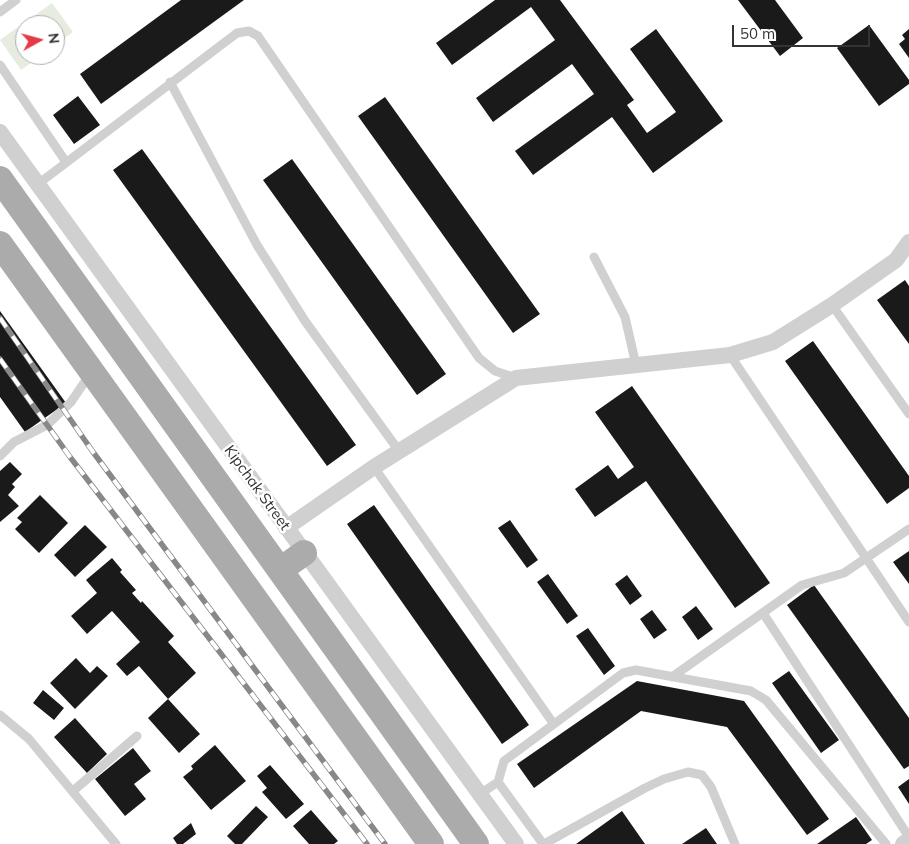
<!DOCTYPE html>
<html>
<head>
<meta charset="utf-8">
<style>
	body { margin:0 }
	#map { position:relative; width:909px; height:844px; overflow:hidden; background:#fff; font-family:Mulish,sans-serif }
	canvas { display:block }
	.north { position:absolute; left:15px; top:15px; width:50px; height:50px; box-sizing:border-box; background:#fff; border:1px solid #adadad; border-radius:50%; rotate:83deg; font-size:14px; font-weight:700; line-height:20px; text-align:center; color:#333 }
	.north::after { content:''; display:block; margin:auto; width:18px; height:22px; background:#e63946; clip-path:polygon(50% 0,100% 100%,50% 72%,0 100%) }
	.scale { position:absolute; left:732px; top:25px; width:138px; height:22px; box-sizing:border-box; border:2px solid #333; border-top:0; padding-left:6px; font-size:15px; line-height:18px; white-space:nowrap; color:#333; -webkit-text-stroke:4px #fff; paint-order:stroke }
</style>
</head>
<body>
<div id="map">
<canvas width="909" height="844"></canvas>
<div class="north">N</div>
<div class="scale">50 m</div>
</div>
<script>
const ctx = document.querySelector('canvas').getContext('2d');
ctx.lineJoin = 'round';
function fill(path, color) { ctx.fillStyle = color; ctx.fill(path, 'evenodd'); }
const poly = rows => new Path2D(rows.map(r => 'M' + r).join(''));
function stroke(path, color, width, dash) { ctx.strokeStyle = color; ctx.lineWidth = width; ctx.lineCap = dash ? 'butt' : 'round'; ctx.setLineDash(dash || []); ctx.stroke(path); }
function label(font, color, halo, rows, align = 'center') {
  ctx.font = font + ' Mulish,sans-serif'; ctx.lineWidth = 5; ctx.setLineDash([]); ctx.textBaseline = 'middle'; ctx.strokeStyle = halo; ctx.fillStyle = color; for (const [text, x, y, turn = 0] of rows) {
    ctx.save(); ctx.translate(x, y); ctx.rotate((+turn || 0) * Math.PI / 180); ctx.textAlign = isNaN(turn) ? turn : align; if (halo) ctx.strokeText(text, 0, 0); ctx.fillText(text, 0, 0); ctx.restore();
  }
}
const green = poly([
	[52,3,73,32,55,45,55,25,25,25,25,55,42,55,21,70,0,40]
]);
const building = poly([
	[181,0,244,0,101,104,80,74],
	[495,0,560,0,634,100,627,105,647,133,676,112,630,49,656,29,723,121,653,173,612,117,533,175,515,151,594,94,572,64,493,122,476,98,555,40,531,7,452,65,436,43],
	[738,0,775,0,803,38,780,56],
	[869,25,909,80,909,84,879,106,837,48],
	[909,29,909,58,899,44,905,39,902,35],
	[78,96,100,125,74,144,53,115],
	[385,97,540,314,513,333,358,116],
	[142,149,356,445,327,466,113,170],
	[292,159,446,374,417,395,263,180],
	[905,280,909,286,909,344,877,300],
	[0,311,66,403,25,432,0,397],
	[813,341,909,476,909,488,887,504,785,361],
	[632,386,770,583,735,608,646,481,595,517,575,489,608,465,618,479,634,467,595,412],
	[10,462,22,474,12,484,15,487,8,495,19,506,0,522,0,471],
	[40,495,68,523,39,553,15,529,22,522,17,518],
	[374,505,529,725,502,744,347,524],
	[510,520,538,560,527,568,498,528],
	[85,525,107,547,75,577,54,555],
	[909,551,909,584,893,562],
	[112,558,122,570,120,572,136,590,132,593,141,603,142,601,174,636,168,642,196,673,168,699,139,666,127,676,116,664,140,642,112,611,87,634,71,616,97,593,86,580],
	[548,574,578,616,567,624,537,582],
	[627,575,642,596,630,605,615,584],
	[814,585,909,718,909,766,904,769,787,605],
	[696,606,713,629,698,640,682,617],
	[652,610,667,630,654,639,640,619],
	[588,628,615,666,604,675,576,636],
	[76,658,90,673,97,666,108,676,75,709,50,683],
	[789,671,839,740,821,753,772,683],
	[637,681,744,701,829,819,807,835,727,727,641,711,534,788,517,764],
	[43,690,64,708,54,720,33,703],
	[168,699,200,734,179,753,148,718],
	[75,718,107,754,87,773,54,737],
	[215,745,246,781,211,810,183,777,193,769,191,766],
	[133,748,151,771,134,784,146,799,125,816,95,779],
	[270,765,304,804,286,819,262,792,267,788,257,776],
	[909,779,909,804,898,787],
	[256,806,268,817,242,844,235,844,227,836],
	[311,810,338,841,334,844,309,844,293,826],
	[622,811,645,844,576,844],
	[856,817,872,840,866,844,817,844],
	[191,823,196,834,183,844,177,844,173,838],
	[706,828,717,844,682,844]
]);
const lane = poly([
	[0,12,16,0],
	[0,65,66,162],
	[170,82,257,245,305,321,399,451],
	[38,184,237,33,249,31,258,36,479,358,495,371,516,378],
	[594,257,625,317,636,365],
	[832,305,909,414],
	[730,355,909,622],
	[0,456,14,442,47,425,71,402,90,374],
	[374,467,553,723],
	[763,613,909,837],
	[672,677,802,585,844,573,909,529],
	[0,715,29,739,116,844],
	[498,782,543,844],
	[73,791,137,736],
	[480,794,498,782,504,761,623,673,636,670,751,691,766,700,886,844],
	[544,844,645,788,664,779,688,772,702,775,711,787,735,844]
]);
const street = poly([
	[0,132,516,844],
	[286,528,374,467,516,378,730,355,773,342,832,305,896,260,909,242],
	[903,844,909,840]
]);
const primary = poly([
	[0,179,476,844],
	[0,244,431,844],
	[280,570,304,553]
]);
const rail = poly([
	[0,318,93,452,385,844],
	[0,359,70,457,367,844]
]);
const streetNames = [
	["Kipchak Street",257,488,54]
];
fill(green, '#e6ecdf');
fill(building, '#1a1a1a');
stroke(lane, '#d0d0d0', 9);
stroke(street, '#d0d0d0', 16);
stroke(primary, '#ababab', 26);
stroke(rail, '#888', 5.5);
stroke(rail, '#fff', 4, [11]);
label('15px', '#333', '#fff', streetNames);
</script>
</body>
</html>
